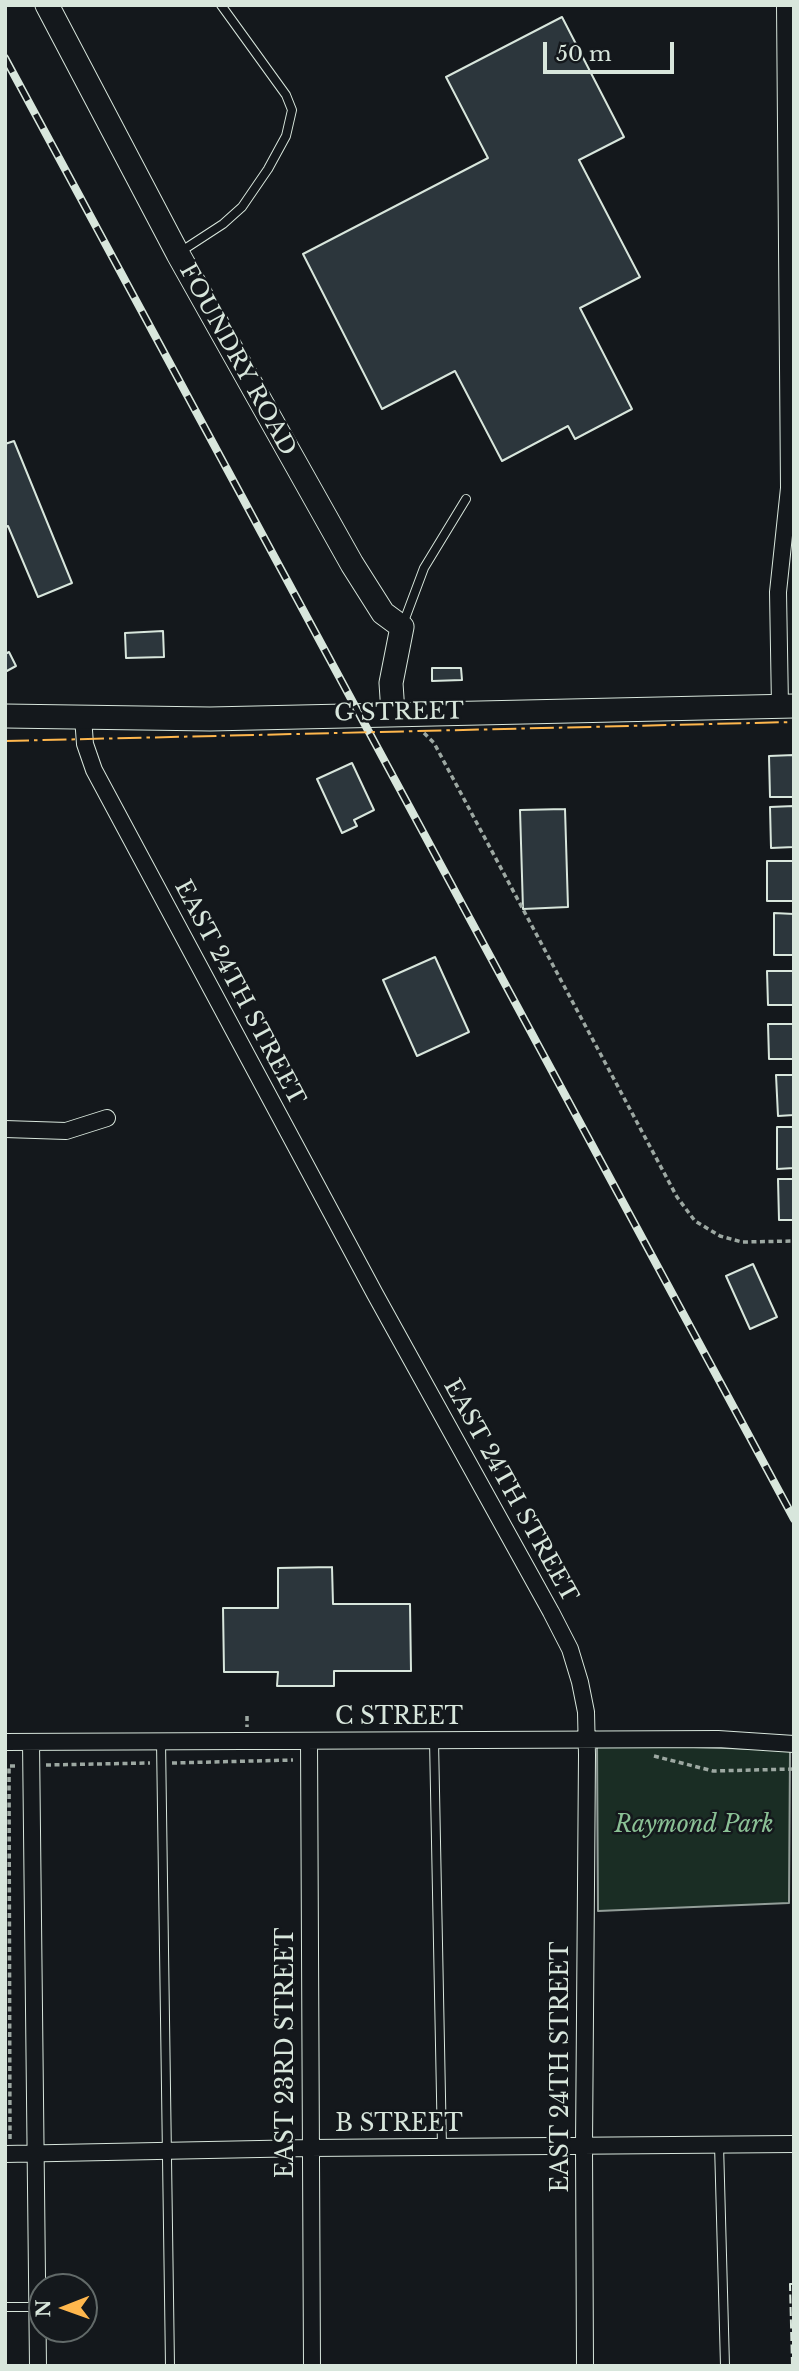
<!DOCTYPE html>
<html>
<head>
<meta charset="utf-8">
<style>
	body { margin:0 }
	#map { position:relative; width:799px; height:2371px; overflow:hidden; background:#14181c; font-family:"Libre Baskerville",serif }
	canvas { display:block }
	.frame { position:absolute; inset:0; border:7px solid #d8e6dc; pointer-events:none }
	.north { position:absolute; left:28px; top:2273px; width:70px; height:70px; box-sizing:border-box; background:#14181c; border:2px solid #626a69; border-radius:50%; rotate:269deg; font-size:19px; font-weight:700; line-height:28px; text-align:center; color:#d8e6dc }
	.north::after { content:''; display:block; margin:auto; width:24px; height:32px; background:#ffb74d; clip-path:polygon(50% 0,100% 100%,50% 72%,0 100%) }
	.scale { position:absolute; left:543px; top:42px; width:131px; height:32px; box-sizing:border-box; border:4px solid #d8e6dc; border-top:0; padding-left:9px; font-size:21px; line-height:24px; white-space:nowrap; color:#d8e6dc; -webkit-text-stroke:5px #14181c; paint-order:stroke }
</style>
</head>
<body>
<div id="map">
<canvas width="799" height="2371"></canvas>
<div class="frame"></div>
<div class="north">N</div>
<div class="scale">50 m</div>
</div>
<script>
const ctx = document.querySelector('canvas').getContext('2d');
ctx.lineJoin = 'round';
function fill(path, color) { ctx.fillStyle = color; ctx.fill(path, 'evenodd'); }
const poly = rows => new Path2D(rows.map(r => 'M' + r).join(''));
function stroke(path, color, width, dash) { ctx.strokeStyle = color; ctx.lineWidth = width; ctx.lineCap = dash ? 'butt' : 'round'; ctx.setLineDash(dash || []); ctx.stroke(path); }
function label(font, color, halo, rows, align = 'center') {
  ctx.font = font + ' "Libre Baskerville",serif'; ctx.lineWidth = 5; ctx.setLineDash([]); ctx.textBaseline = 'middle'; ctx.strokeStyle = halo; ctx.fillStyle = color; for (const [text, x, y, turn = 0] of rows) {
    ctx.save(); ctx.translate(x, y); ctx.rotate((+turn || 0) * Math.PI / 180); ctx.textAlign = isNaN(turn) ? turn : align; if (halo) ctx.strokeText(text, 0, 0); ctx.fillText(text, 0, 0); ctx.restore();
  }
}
const green = poly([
	[597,1744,790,1750,789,1903,598,1911,597,1744]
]);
const building = poly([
	[562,17,624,137,579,160,640,277,580,308,632,409,575,439,568,426,502,461,455,371,382,409,303,254,488,158,446,77,562,17],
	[14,441,72,583,38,597,8,526,5,527,5,444,14,441],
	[163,631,164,657,126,658,125,633,163,631],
	[9,652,16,666,5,672,5,654,9,652],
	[432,668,461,668,462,680,432,681,432,668],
	[794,755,794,797,770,797,769,756,794,755],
	[352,763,374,810,354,820,357,826,342,833,317,779,352,763],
	[794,806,794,847,771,848,770,807,794,806],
	[565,809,568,907,523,909,520,810,565,809],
	[767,861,794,861,794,901,767,901,767,861],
	[774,913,794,914,794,955,774,955,774,913],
	[435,957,469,1032,417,1056,383,980,435,957],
	[767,971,794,971,794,1005,768,1005,767,971],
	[768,1024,794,1024,794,1059,769,1059,768,1024],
	[776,1075,794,1075,794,1115,778,1116,776,1075],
	[777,1127,794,1127,794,1168,777,1169,777,1127],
	[778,1179,794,1179,794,1220,779,1220,778,1179],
	[753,1264,777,1317,750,1329,726,1276,753,1264],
	[332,1567,333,1604,410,1604,411,1671,334,1671,334,1686,277,1686,278,1672,224,1672,223,1608,278,1608,278,1568,332,1567]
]);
const path = poly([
	[424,733,434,743,677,1197,695,1221,720,1236,742,1242,794,1241],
	[247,1716,247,1727],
	[654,1756,713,1771,794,1769],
	[172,1763,293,1760],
	[46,1765,150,1763],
	[10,2139,9,1766,17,1766]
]);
const lane = poly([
	[180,252,223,224,242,207,268,169,286,136,292,110,286,95,221,5],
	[403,624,424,568,466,499],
	[434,1740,442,2147],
	[161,1741,170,2366],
	[719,2144,725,2366],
	[5,2307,37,2307]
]);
const street = poly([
	[780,706,778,592,789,488,785,5],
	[83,717,85,744,94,770,375,1294,551,1612,570,1649,580,1682,586,1712,587,1755,584,2145,585,2366],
	[5,1129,66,1131,107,1118],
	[309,1741,312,2366],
	[5,1742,718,1739,794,1744],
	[31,1742,38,2366],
	[5,2154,310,2148,794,2144]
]);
const secondary = poly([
	[47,5,178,254,352,564,383,613,402,627,391,683,393,713],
	[5,716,210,719,794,706]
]);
const rail = poly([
	[5,58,794,1519]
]);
const fence = poly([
	[792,2366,790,2284,794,2284]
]);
const power = poly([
	[5,741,794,722]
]);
const streetNames = [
	["FOUNDRY ROAD",237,360,61],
	["G STREET",399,713,-1],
	["EAST 24TH STREET",239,993,62],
	["EAST 24TH STREET",510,1491,61],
	["C STREET",399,1718],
	["EAST 23RD STREET",287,2053,-90],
	["EAST 24TH STREET",562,2067,-90],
	["B STREET",399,2125]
];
const parkNames = [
	["Raymond Park",694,1826]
];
fill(green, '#1a2d24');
stroke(green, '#939e99', 2);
fill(building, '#2c363c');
stroke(building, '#d8e6dc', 2);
stroke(lane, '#d8e6dc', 10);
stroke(street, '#d8e6dc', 18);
stroke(secondary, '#d8e6dc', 25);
stroke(path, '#9da8a2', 3.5, [5, 3.5]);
stroke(lane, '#14181c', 8);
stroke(street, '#14181c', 16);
stroke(secondary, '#14181c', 23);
stroke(rail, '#d8e6dc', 8);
stroke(rail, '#14181c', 5, [16]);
stroke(fence, '#d8e6dc', 2, [9, 3.5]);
stroke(power, '#ffb74d', 2, [24, 5, 3.5, 5]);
label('23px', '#d8e6dc', '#14181c', streetNames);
label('italic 23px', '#8ac095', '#14181c', parkNames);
</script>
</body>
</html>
